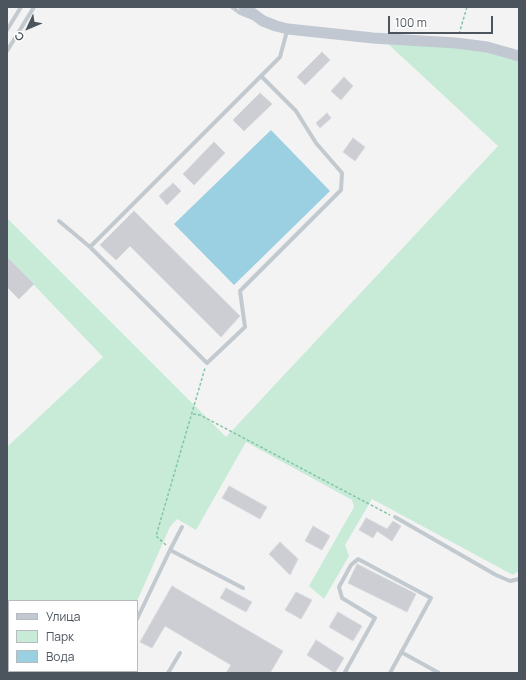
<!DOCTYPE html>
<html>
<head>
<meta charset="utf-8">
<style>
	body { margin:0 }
	#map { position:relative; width:526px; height:680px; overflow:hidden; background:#f4f3f3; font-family:Manrope,sans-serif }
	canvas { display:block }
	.frame { position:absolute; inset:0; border:8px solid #4c545e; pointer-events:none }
	.legend { position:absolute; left:8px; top:600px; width:130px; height:72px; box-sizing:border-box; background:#fff; border:1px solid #b7bbbf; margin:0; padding:5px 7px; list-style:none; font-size:12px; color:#4c545e }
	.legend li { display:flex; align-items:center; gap:8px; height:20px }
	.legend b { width:20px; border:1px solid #b7bbbf }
	.north { position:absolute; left:8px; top:8px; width:40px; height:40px; -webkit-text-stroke:3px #fff; paint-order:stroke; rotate:226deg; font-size:11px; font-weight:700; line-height:16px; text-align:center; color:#4c545e }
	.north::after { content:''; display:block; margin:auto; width:14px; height:18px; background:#4c545e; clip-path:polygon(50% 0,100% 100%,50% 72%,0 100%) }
	.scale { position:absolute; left:388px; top:16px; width:105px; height:18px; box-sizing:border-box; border:2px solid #4c545e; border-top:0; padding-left:5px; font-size:12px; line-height:14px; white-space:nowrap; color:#4c545e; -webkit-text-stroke:3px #fff; paint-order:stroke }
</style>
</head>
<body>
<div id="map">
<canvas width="526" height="680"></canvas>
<div class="frame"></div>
<ul class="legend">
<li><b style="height:5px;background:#c1c8d1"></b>Улица</li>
<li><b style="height:11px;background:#c8ebd8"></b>Парк</li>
<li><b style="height:11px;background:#9bcfe2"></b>Вода</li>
</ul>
<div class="north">С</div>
<div class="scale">100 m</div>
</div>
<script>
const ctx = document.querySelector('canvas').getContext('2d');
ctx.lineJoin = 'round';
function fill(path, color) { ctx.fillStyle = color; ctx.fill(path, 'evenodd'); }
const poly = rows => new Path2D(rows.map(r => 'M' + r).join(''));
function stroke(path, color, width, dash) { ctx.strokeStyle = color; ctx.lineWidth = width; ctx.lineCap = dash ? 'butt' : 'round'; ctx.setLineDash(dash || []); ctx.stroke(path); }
const green = poly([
	[387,43,467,47,519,57,519,571,513,575,372,499,345,545,349,556,324,599,309,586,354,507,352,500,246,442,196,530,177,519,170,527,137,601,9,601,9,671,105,671,104,673,7,673,7,447,103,357,7,257,7,218,226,437,498,146]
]);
const water = poly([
	[271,130,330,191,234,285,174,224]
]);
const building = poly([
	[322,52,330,60,305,85,297,77,322,52],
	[344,77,353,86,341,100,331,91,344,77],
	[260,93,272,104,244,131,233,120,260,93],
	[327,113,331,118,320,128,316,123,327,113],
	[353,138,365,147,355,161,343,152,353,138],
	[214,142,225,153,194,185,183,174,214,142],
	[173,183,181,191,167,205,159,196,173,183],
	[134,211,240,316,221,337,130,246,116,260,100,245,134,211],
	[7,257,34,284,19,299,7,287,7,257],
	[229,486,267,507,260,519,222,498,229,486],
	[366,518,387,529,393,521,401,526,392,541,377,531,373,538,359,530,366,518],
	[313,526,330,536,322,550,305,541,313,526],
	[280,542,298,559,290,575,269,554,280,542],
	[357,564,416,594,407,612,348,583,357,564],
	[172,586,283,651,270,673,226,673,231,665,165,626,152,648,140,642,172,586],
	[226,588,252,602,246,612,220,598,226,588],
	[296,592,312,600,301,619,285,610,296,592],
	[338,612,362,626,353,641,329,627,338,612],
	[316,640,344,658,335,673,307,655,316,640]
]);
const path = poly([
	[459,34,467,7],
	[193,414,200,415,390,515],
	[166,545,156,536,205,368]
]);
const lane = poly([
	[232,7,240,13,255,19],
	[7,30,21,7],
	[7,51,34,7],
	[59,221,90,247,207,363,245,327,240,291,341,190,342,173,316,143,296,111,261,76],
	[90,247,280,57,287,31],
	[395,517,496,575,510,581,519,579],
	[170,550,182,527],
	[7,617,9,620],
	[137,619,170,550,243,588],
	[401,652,439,673],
	[7,658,9,657],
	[112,673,113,671],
	[168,673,180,653],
	[347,673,345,672,375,618,342,598,339,587,351,565,358,559,431,598,390,673]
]);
const secondary = poly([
	[244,7,263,21,276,26,288,29,373,38,456,43,487,47,519,56]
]);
fill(green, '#c8ebd8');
fill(water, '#9bcfe2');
fill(building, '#cdced4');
stroke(building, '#d7d8dd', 1);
stroke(path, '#84c5a9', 1.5, [3, 2]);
stroke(lane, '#c2c9cf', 4);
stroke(secondary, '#c1c8d1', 11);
</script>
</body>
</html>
